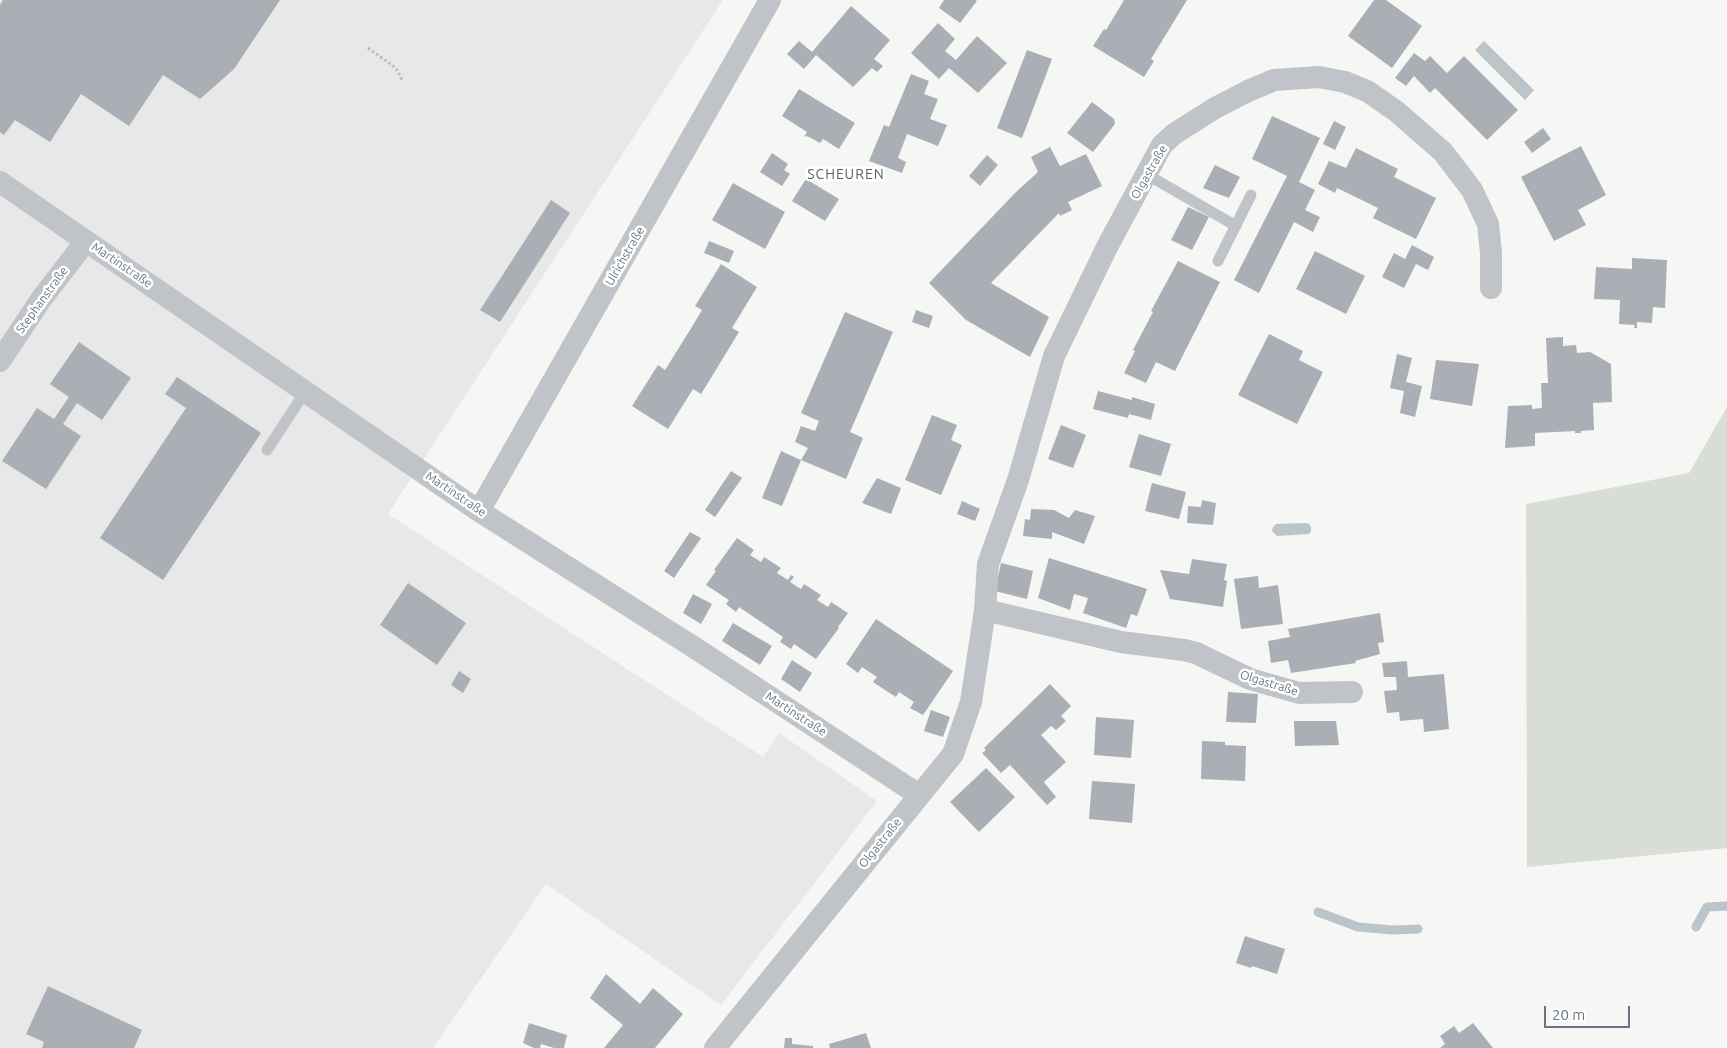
<!DOCTYPE html>
<html>
<head>
<meta charset="utf-8">
<style>
	body { margin:0 }
	#map { position:relative; width:1727px; height:1048px; overflow:hidden; background:#f6f7f4; font-family:Ubuntu,sans-serif }
	canvas { display:block }
	.scale { position:absolute; left:1544px; top:1006px; width:86px; height:22px; box-sizing:border-box; border:2px solid #677583; border-top:0; padding-left:6px; font-size:15px; line-height:18px; white-space:nowrap; color:#677583; -webkit-text-stroke:4px #fff; paint-order:stroke }
</style>
</head>
<body>
<div id="map">
<canvas width="1727" height="1048"></canvas>
<div class="scale">20 m</div>
</div>
<script>
const ctx = document.querySelector('canvas').getContext('2d');
ctx.lineJoin = 'round';
function fill(path, color) { ctx.fillStyle = color; ctx.fill(path, 'evenodd'); }
const poly = rows => new Path2D(rows.map(r => 'M' + r).join(''));
function stroke(path, color, width, dash) { ctx.strokeStyle = color; ctx.lineWidth = width; ctx.lineCap = dash ? 'butt' : 'round'; ctx.setLineDash(dash || []); ctx.stroke(path); }
function label(font, color, halo, rows, align = 'center') {
  ctx.font = font + ' Ubuntu,sans-serif'; ctx.lineWidth = 5; ctx.setLineDash([]); ctx.textBaseline = 'middle'; ctx.strokeStyle = halo; ctx.fillStyle = color; for (const [text, x, y, turn = 0] of rows) {
    ctx.save(); ctx.translate(x, y); ctx.rotate((+turn || 0) * Math.PI / 180); ctx.textAlign = isNaN(turn) ? turn : align; if (halo) ctx.strokeText(text, 0, 0); ctx.fillText(text, 0, 0); ctx.restore();
  }
}
const built = poly([
	[0,0,723,0,388,514,763,757,779,733,877,801,721,1005,546,884,433,1048,0,1048]
]);
const green = poly([
	[1727,407,1727,848,1527,867,1526,504,1689,473]
]);
const water = poly([
	[1484,41,1534,90,1525,100,1475,50],
	[1305,523,1309,524,1311,527,1311,531,1309,534,1277,536,1272,531,1273,527,1276,524]
]);
const stream = poly([
	[1318,912,1358,927,1393,930,1418,929],
	[1696,927,1707,907,1727,906]
]);
const building = poly([
	[3,0,280,0,234,69,200,99,163,75,129,126,81,94,50,142,15,120,4,135,0,132,0,5],
	[944,0,975,0,977,1,960,23,939,8],
	[1124,0,1187,0,1151,59,1154,61,1144,77,1093,46,1104,29,1106,30],
	[1374,0,1386,0,1422,26,1392,68,1348,36],
	[851,6,890,40,874,59,883,66,877,72,872,68,853,87,816,55,804,69,787,54,799,41,812,52],
	[938,23,955,39,945,51,956,60,977,36,1007,63,978,93,949,68,939,79,911,53],
	[1027,50,1052,59,1022,138,997,128],
	[1414,53,1425,61,1430,56,1447,73,1464,56,1518,110,1487,140,1435,88,1430,93,1414,76,1406,86,1395,78],
	[911,74,929,81,924,94,938,99,930,119,947,125,938,146,907,134,898,158,906,162,902,173,869,161,884,125,889,127],
	[799,89,855,123,839,149,823,139,820,143,807,136,804,137,807,132,782,116],
	[1092,102,1114,119,1115,124,1093,152,1067,133],
	[1272,116,1320,138,1299,182,1315,190,1305,210,1320,217,1313,232,1294,222,1259,293,1234,280,1287,176,1252,159],
	[1334,121,1346,127,1335,150,1323,144],
	[1543,128,1551,139,1532,153,1524,142],
	[1581,146,1606,195,1578,210,1586,225,1554,241,1521,177],
	[1050,147,1060,166,1086,154,1102,186,1068,202,1072,210,1060,216,1059,213,991,283,1049,317,1030,357,966,320,929,283,1015,193,1038,172,1031,157],
	[1356,148,1398,169,1394,177,1436,198,1416,239,1373,218,1378,208,1337,188,1335,193,1318,184,1329,161,1346,168],
	[772,153,788,164,784,170,790,174,782,186,760,172],
	[987,155,998,165,980,186,969,176],
	[1215,165,1240,177,1229,198,1203,188],
	[806,179,839,199,825,221,792,201],
	[733,183,785,212,765,249,712,220],
	[551,200,570,213,500,322,480,310],
	[1188,207,1209,217,1192,250,1171,240],
	[709,241,734,251,729,263,704,253],
	[1412,245,1434,257,1428,270,1416,264,1404,288,1382,277,1394,253,1405,259],
	[1315,251,1365,276,1346,314,1296,289],
	[1632,258,1667,260,1665,308,1653,307,1652,323,1637,322,1637,328,1634,328,1635,325,1619,324,1620,300,1594,299,1596,267,1632,269],
	[1178,261,1220,282,1175,371,1156,362,1146,383,1124,373,1135,351,1133,350,1153,312,1151,311],
	[721,264,757,287,732,328,739,332,714,373,701,394,693,389,668,429,632,406,658,365,665,370,690,330,702,310,695,306],
	[916,310,933,316,929,328,912,322],
	[845,312,893,332,850,432,863,438,846,479,801,460,782,506,762,498,781,451,801,460,808,448,795,442,801,426,815,431,819,421,801,413],
	[1269,334,1303,351,1299,360,1323,372,1297,424,1238,395],
	[1563,337,1563,346,1576,345,1577,353,1590,352,1611,364,1612,402,1593,403,1594,430,1581,431,1581,433,1575,433,1575,431,1535,433,1535,446,1505,448,1508,406,1532,405,1532,409,1542,408,1541,383,1548,383,1546,338],
	[79,342,131,378,102,420,77,403,63,424,81,436,46,489,2,461,37,408,54,419,69,397,50,384],
	[1397,354,1412,358,1406,382,1422,386,1415,417,1400,413,1404,391,1390,388],
	[1436,360,1479,364,1472,406,1430,399],
	[177,377,261,433,163,580,100,538,186,408,165,394],
	[1098,391,1132,400,1132,397,1155,404,1151,420,1129,414,1128,418,1093,409],
	[932,415,957,425,951,440,962,445,941,495,905,480],
	[1061,425,1086,435,1073,468,1048,459],
	[1139,434,1171,444,1161,476,1129,467],
	[731,471,742,478,715,517,705,510],
	[877,478,901,488,891,514,862,503],
	[1152,483,1186,492,1179,519,1145,511],
	[1202,500,1216,503,1213,525,1187,523,1188,506,1201,507],
	[962,501,980,509,975,521,957,514],
	[1031,509,1054,510,1069,518,1075,510,1095,516,1084,544,1052,532,1052,539,1023,536,1025,519,1030,520],
	[690,532,701,538,674,578,664,571],
	[737,538,754,550,750,555,761,562,764,557,781,568,777,573,788,580,791,575,794,577,790,582,801,589,804,584,821,595,817,600,828,607,831,602,848,613,838,627,839,628,816,659,794,644,791,649,780,642,783,637,739,607,736,612,726,604,729,600,706,585,716,571,714,570],
	[1049,558,1147,589,1137,616,1131,614,1126,628,1083,613,1088,598,1074,594,1070,610,1038,598],
	[1192,559,1227,564,1224,580,1227,581,1223,607,1170,599,1160,570,1189,574],
	[1001,563,1033,571,1027,599,995,591],
	[1258,576,1259,588,1278,585,1283,624,1241,629,1234,579],
	[408,583,466,623,437,665,380,625],
	[693,594,712,604,701,624,683,613],
	[1380,613,1384,642,1378,643,1380,654,1355,661,1356,663,1291,673,1288,660,1271,663,1268,641,1290,637,1288,629],
	[876,619,953,671,923,715,910,708,914,702,899,692,896,697,885,690,873,682,877,677,862,667,858,673,846,664],
	[733,623,772,646,760,665,722,641],
	[792,660,812,673,800,692,781,679],
	[1407,661,1408,677,1444,674,1449,729,1424,732,1423,719,1400,721,1399,712,1387,713,1384,691,1397,690,1396,677,1384,677,1382,663],
	[459,671,471,679,463,693,451,685],
	[1050,684,1071,706,1061,716,1066,721,1056,730,1051,726,1041,735,1066,762,1044,782,1056,797,1047,805,1010,765,1001,773,982,753,986,750,984,748],
	[1228,692,1258,694,1256,723,1226,722],
	[931,710,950,717,943,737,924,731],
	[1096,717,1134,720,1131,758,1094,755],
	[1294,721,1336,721,1339,745,1295,746],
	[1202,741,1225,742,1225,745,1246,746,1245,781,1201,779],
	[986,768,1015,797,979,832,950,802],
	[1092,781,1135,784,1132,823,1089,819],
	[1245,936,1285,949,1277,974,1252,966,1251,968,1236,963],
	[606,974,640,1004,653,988,683,1014,655,1048,604,1048,623,1025,590,998],
	[48,986,142,1030,134,1048,42,1048,44,1042,26,1034],
	[529,1023,567,1035,564,1048,554,1048,541,1044,540,1048,534,1048,523,1043],
	[1473,1023,1493,1048,1440,1048,1445,1044,1440,1036,1454,1026,1459,1033],
	[866,1033,871,1048,830,1048,829,1044],
	[785,1038,792,1038,792,1044,813,1046,813,1048,784,1048]
]);
const path = poly([
	[368,48,396,68,402,80]
]);
const lane = poly([
	[1146,174,1236,226],
	[1218,261,1251,195],
	[267,450,305,392]
]);
const street = poly([
	[0,182,479,511,692,646,919,795],
	[0,361,42,298,86,241],
	[479,511,770,0],
	[985,610,1121,642,1184,650,1196,653,1250,679,1299,693,1352,692],
	[715,1048,953,754,971,702,985,610,988,564,1018,480,1054,356,1107,247,1162,145,1174,134,1215,108,1248,91,1274,80,1319,77,1345,82,1367,91,1396,111,1443,152,1472,190,1488,224,1491,253,1491,288]
]);
const streetNames = [
	["Olgastraße",1149,172,-60],
	["Ulrichstraße",625,256,-60],
	["Martinstraße",122,265,34],
	["Stephanstraße",42,300,-54],
	["Martinstraße",456,494,34],
	["Olgastraße",1269,683,17],
	["Martinstraße",796,714,33],
	["Olgastraße",880,843,-51]
];
const neighbourhoodNames = [
	["SCHEUREN",846,174]
];
fill(built, '#e7e8e7');
fill(green, '#d8ddd5');
fill(water, '#bac4c9');
stroke(stream, '#bac4c9', 9);
fill(building, '#a9afb5');
stroke(path, '#babcbf', 3, [2.5, 2.5]);
stroke(lane, '#c0c3c7', 11);
stroke(street, '#c0c3c7', 22);
label('12px', '#677583', '#fff', streetNames);
ctx.letterSpacing = '1px';
label('14px', '#555f69', '#fff', neighbourhoodNames);
ctx.letterSpacing = '0px';
</script>
</body>
</html>
